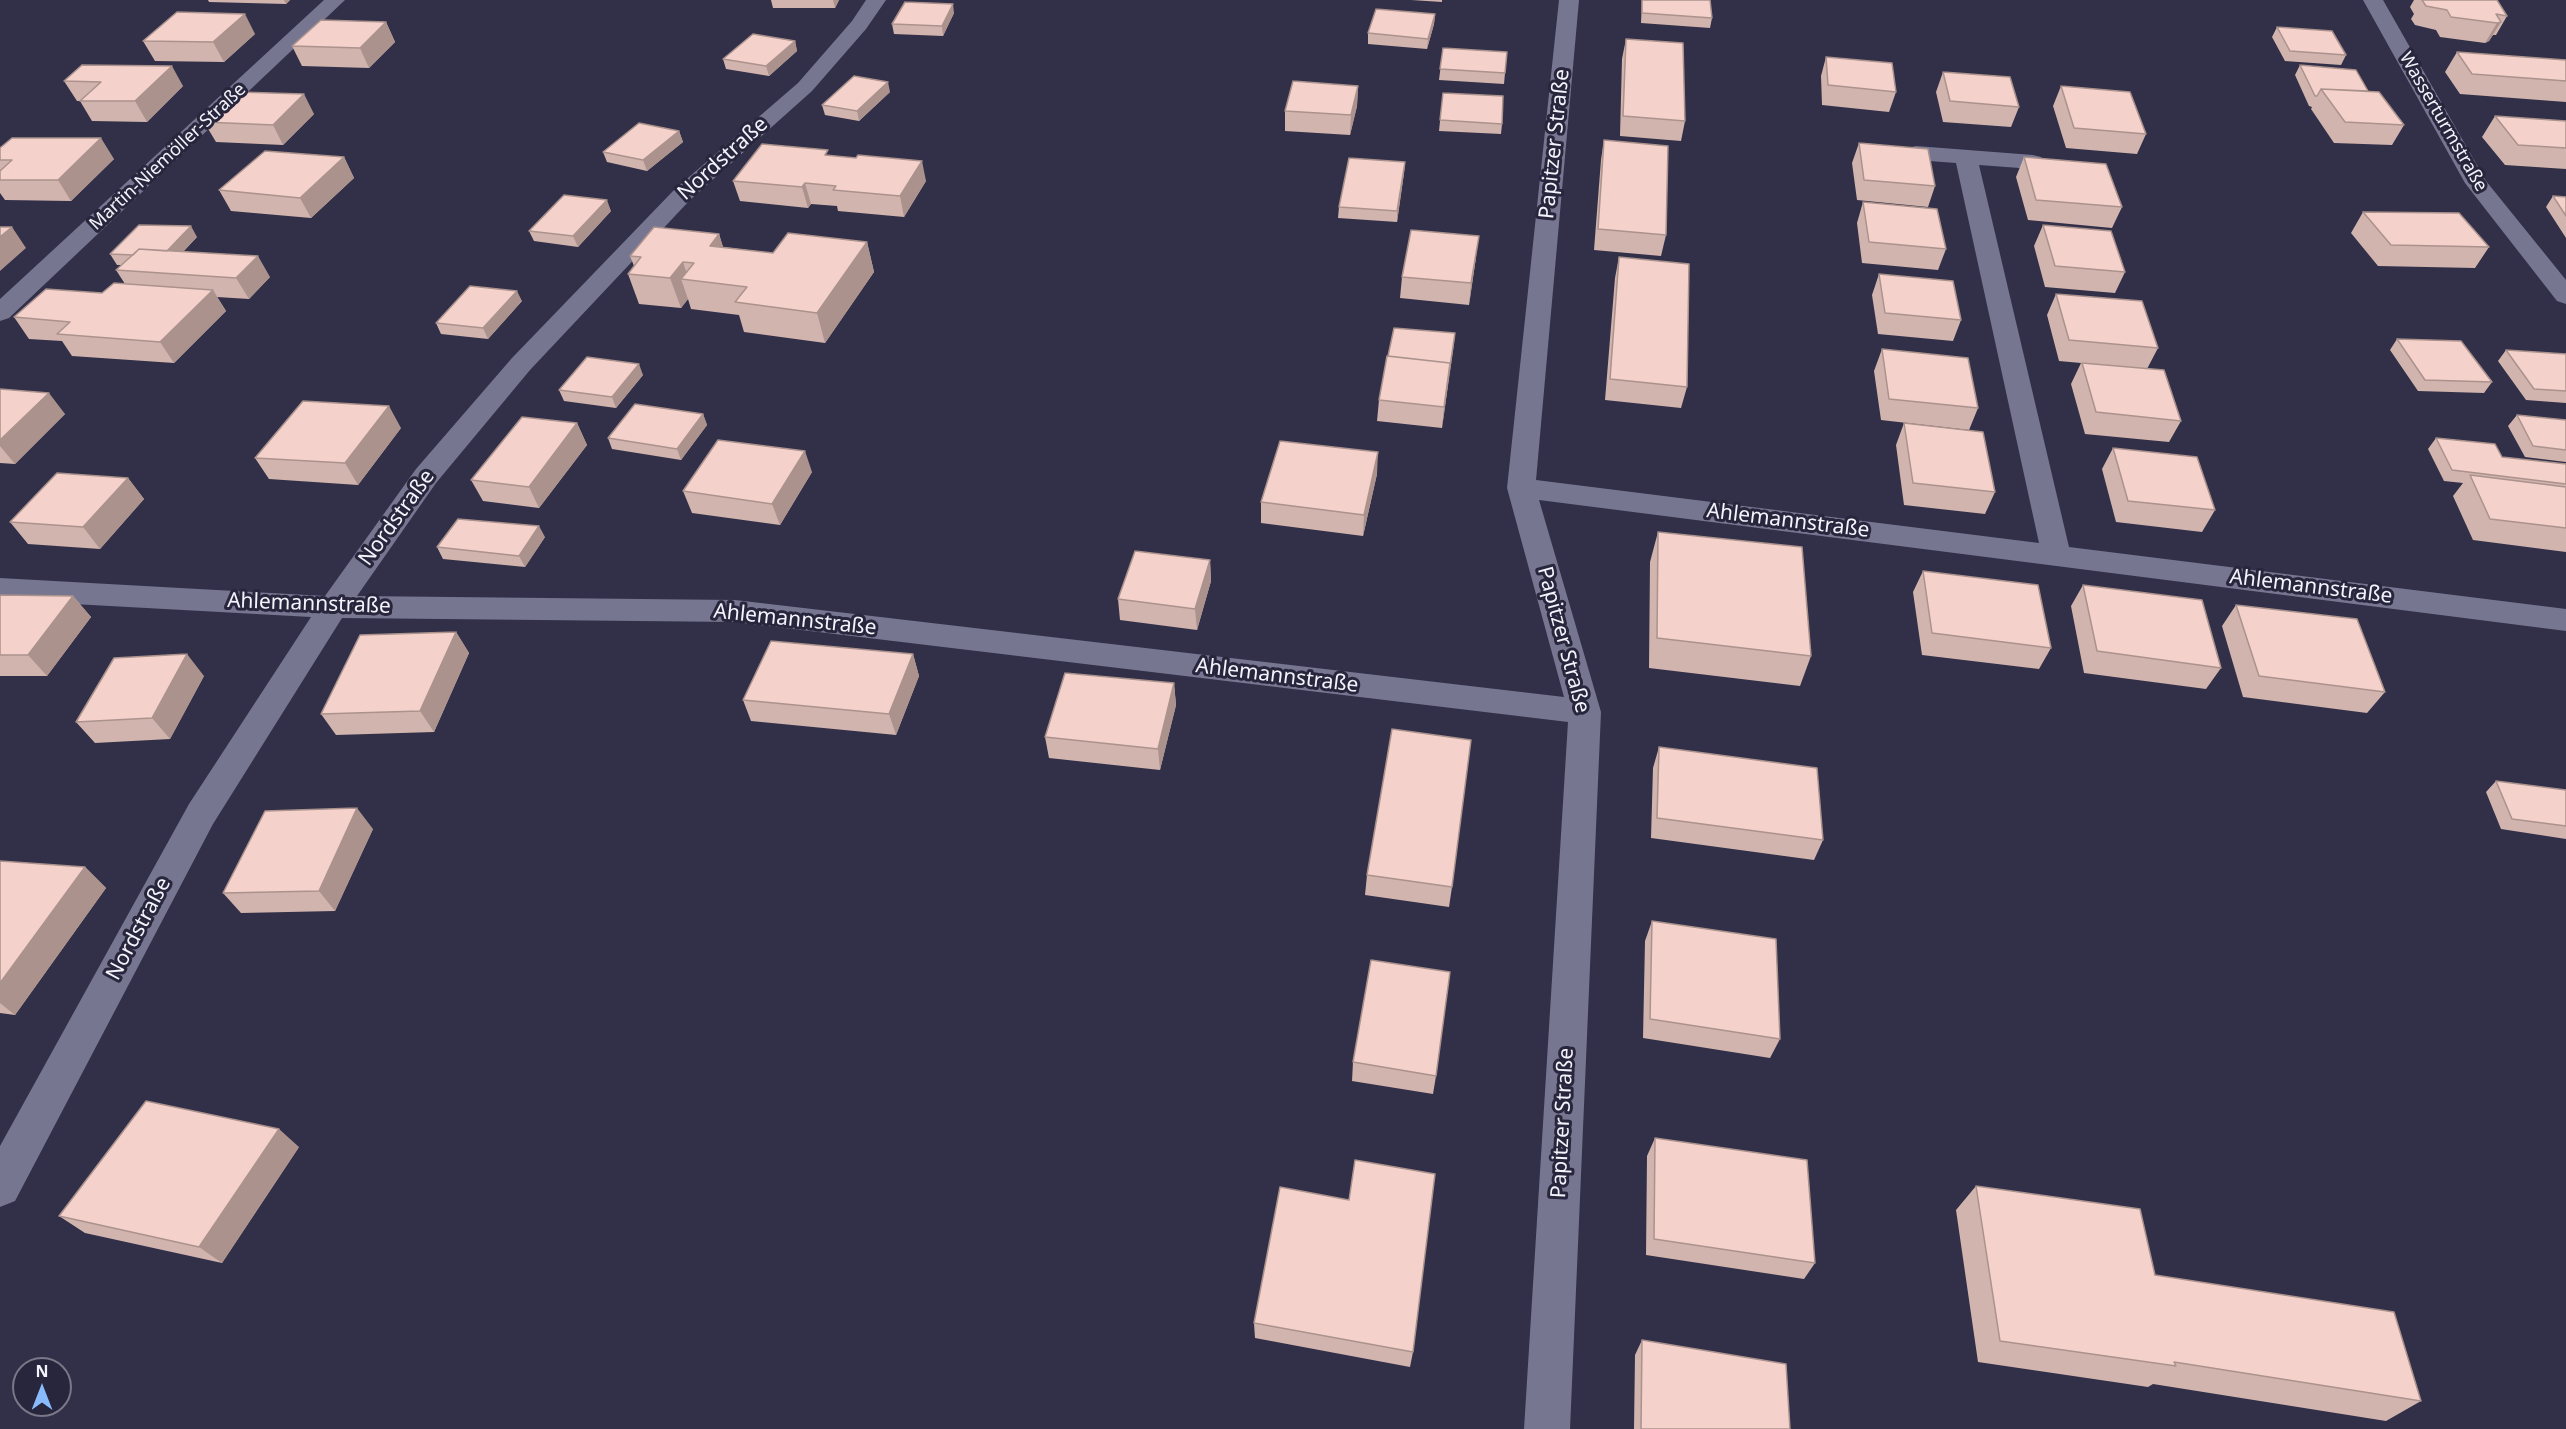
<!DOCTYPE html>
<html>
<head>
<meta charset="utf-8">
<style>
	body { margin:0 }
	#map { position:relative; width:2566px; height:1429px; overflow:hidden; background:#313048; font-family:"Noto Sans",sans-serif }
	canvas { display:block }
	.north { position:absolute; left:12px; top:1357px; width:60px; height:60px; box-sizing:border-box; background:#28263d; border:2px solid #797889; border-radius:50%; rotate:0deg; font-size:16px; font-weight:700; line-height:24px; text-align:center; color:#f3f3fc }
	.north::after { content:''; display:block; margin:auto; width:21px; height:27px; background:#88bafc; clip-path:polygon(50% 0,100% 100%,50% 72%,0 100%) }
</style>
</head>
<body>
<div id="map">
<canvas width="2566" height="1429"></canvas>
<div class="north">N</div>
</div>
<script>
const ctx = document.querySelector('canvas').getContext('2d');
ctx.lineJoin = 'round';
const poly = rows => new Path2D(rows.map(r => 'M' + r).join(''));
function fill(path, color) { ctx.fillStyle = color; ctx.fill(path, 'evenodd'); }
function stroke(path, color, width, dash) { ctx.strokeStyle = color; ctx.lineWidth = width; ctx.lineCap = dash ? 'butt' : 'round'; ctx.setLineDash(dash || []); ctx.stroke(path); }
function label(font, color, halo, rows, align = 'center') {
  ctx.font = font + ' "Noto Sans",sans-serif'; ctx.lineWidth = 6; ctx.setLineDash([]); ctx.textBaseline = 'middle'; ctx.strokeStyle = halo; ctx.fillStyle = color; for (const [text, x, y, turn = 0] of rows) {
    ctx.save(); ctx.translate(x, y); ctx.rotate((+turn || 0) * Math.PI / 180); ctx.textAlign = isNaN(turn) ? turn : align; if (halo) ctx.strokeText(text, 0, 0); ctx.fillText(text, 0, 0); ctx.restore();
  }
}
const street = poly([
	[324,0,345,0,9,318,0,321,0,299,324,0],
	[866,0,886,0,866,29,812,91,690,200,530,370,436,483,357,596,735,600,1564,697,1507,488,1559,0,1579,0,1536,480,2039,543,1956,163,1916,160,1908,158,1905,153,1908,148,1916,146,2033,155,2041,157,2044,162,2041,167,2033,169,1979,165,2069,547,2566,609,2566,631,1539,500,1601,712,1570,1429,1524,1429,1568,722,735,622,342,618,213,824,15,1201,0,1207,0,1146,189,804,311,617,0,600,0,578,325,596,416,469,512,358,674,190,798,83,852,21,866,0],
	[2363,0,2383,0,2486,181,2566,280,2566,304,2557,301,2465,183,2363,0]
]);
const wall = poly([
	[208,0,290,0,286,4,209,2],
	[771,0,839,0,835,8,773,8],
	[1411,0,1442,0,1442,2],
	[1642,0,1710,0,1712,18,1710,28,1641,23],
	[2414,0,2497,0,2507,16,2496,35,2493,35,2489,41,2485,43,2440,37,2436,30,2415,25,2411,19,2414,14,2410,7],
	[954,13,943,36,894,34,892,24],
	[1435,14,1434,24,1427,49,1368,44,1368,33],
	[386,22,395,42,369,68,302,66,292,46],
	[2277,27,2346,55,2341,65,2285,61,2272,37],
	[255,34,224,62,155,61,143,41],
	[1626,39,1685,121,1681,141,1620,136,1622,59],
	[795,41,797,51,769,76,726,69,723,59],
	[1443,48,1505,73,1504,84,1439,80],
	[2457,52,2566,60,2566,102,2460,94,2445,72],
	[1826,57,1896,92,1889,112,1822,105,1821,76],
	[82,65,183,86,147,122,92,121,80,101,77,101,64,81],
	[2300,65,2368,91,2404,125,2392,145,2334,143,2311,109,2312,107,2309,106,2295,75],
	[1943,72,2019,107,2011,127,1943,122,1936,92],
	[1358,86,1357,106,1350,135,1285,131,1285,111],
	[2061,86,2146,134,2137,154,2066,148,2053,106],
	[890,92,859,121,825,115,822,105],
	[1443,93,1502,124,1501,134,1439,131],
	[314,114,283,145,216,142,204,122],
	[2495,116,2566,121,2566,169,2505,165,2482,137],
	[679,131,683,142,647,171,607,162,603,152],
	[1604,140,1666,235,1661,256,1594,250,1601,160],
	[1859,143,1935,186,1928,207,1857,200,1852,163],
	[0,148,114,159,71,201,5,200,0,193],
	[829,156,926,181,904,217,838,211,837,206,811,204,808,208,740,201,733,181],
	[344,157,354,178,311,218,231,211,219,190],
	[2024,157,2122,207,2112,228,2028,220,2016,177],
	[1405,162,1404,173,1397,222,1338,218,1339,207],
	[2553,196,2566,197,2566,238,2546,207],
	[1863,202,1946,249,1938,270,1862,263,1857,223],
	[611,211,578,247,534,241,529,231],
	[2363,212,2489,247,2475,268,2378,266,2351,233],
	[2043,225,2125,272,2115,293,2045,287,2034,246],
	[719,234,723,247,773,253,867,242,874,272,825,343,744,332,739,315,691,309,688,299,681,308,639,304,628,274,634,266,630,256],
	[197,237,183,252,270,277,249,299,217,297,226,311,174,363,72,356,62,341,29,339,14,317,102,293,125,284,116,270,122,265,117,265,110,254],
	[1476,257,1469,305,1400,298,1402,277],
	[1619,257,1687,387,1681,408,1605,400,1615,278],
	[1879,274,1961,320,1953,341,1878,334,1872,295],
	[2056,294,2158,348,2147,369,2181,421,2169,442,2085,434,2071,384,2081,363,2059,361,2047,315],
	[522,301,488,339,441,334,436,323],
	[1455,333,1442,428,1377,421,1379,400],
	[2397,339,2492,382,2484,393,2418,391,2390,350],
	[1882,349,1978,408,1969,430,1881,420,1874,371],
	[2506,350,2566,354,2566,403,2526,400,2498,361],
	[643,375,616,408,564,401,559,390],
	[0,389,65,414,15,464,0,463],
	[703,414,707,425,681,460,612,449,608,438],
	[2517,415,2566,420,2566,462,2525,457,2508,426],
	[577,423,587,445,539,508,483,501,471,480],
	[1904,423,1995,492,1985,514,1904,505,1896,445],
	[401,428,358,485,269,479,255,458],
	[2436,438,2502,457,2566,464,2566,552,2473,540,2453,496,2463,483,2444,481,2428,449],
	[2113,448,2215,510,2202,532,2116,522,2102,469],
	[812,472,780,525,692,513,683,491],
	[1377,474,1363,536,1261,523,1261,502],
	[128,478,144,499,100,549,28,544,10,522],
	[1658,532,1811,656,1800,686,1649,668,1650,562],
	[545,537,525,567,443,559,437,547],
	[1210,560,1211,581,1197,630,1120,620,1118,599],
	[1923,571,2051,648,2039,669,1922,655,1913,592],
	[2083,585,2221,668,2206,689,2084,673,2071,606],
	[0,595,73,596,91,617,47,676,0,676],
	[2236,605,2385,692,2367,713,2243,697,2222,626],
	[456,632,469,653,434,732,336,735,321,714],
	[913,654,919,676,896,735,751,721,743,700],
	[204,676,170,739,95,743,76,722],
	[1174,683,1176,705,1160,770,1049,758,1045,737],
	[1659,747,1823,840,1814,860,1651,838,1653,768],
	[2496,781,2566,790,2566,839,2501,829,2486,792],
	[373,829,335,911,241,913,223,893],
	[0,861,85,867,106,888,15,1015,0,1013],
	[1367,875,1452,887,1449,907,1365,895],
	[1652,921,1780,1039,1770,1058,1643,1038,1645,941],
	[1353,1062,1436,1076,1433,1094,1352,1081],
	[1655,1138,1815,1263,1804,1279,1646,1255,1647,1156],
	[299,1147,222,1263,85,1233,59,1216],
	[1976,1186,2155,1275,2421,1401,2386,1421,2153,1384,2148,1387,1978,1362,1956,1210],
	[1349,1200,1413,1352,1410,1367,1255,1338,1254,1323],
	[1642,1340,1790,1429,1634,1429,1635,1355]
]);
const shadedWall = poly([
	[284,0,290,0,286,4],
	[833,0,839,0,835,8],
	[953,4,954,13,943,36,942,26],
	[245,14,255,34,224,62,213,42],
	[1435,14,1434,24,1427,49,1428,39],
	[386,22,395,42,369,68,360,48],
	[2501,22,2489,41,2485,43,2497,23],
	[795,41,797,51,769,76,766,66],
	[172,66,183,86,147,122,135,101],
	[888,82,890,92,859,121,857,111],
	[1358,86,1357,106,1350,135,1351,115],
	[304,94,314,114,283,145,273,125],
	[679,131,683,142,647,171,643,160],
	[101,138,114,159,71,201,58,180],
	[344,157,354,178,311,218,300,198],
	[922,161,926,181,904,217,900,196],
	[1405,162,1404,173,1397,222,1397,211],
	[805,183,811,204,808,208,802,187],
	[607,200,611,211,578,247,573,236],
	[191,226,197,237,169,266,163,255],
	[12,227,26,248,0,271,0,237],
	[719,234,728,264,710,246],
	[1479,236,1476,257,1469,305,1471,283],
	[867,242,874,272,825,343,817,313],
	[258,256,270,277,249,299,236,278],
	[683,262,689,280,681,279,688,299,681,308,670,278],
	[213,290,226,311,174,363,160,342],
	[517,291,522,301,488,339,483,328],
	[1455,333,1454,344,1442,428,1444,407],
	[639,364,643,375,616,408,612,397],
	[49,393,65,414,15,464,0,446,0,440],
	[389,406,401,428,358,485,345,463],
	[703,414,707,425,681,460,677,449],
	[577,423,587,445,539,508,529,487],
	[805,451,812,472,780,525,772,504],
	[1378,452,1377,474,1363,536,1364,515],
	[128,478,144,499,100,549,83,527],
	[539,526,545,537,525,567,519,556],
	[1210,560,1211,581,1197,630,1195,609],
	[73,596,91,617,47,676,28,655],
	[456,632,469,653,434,732,420,711],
	[187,654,204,676,170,739,152,718],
	[913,654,919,676,896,735,889,714],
	[1174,683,1176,705,1160,770,1158,749],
	[357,808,373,829,335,911,319,891],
	[85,867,106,888,15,1015,0,1003,0,983],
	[279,1129,299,1147,222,1263,199,1247]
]);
const building = poly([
	[1642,0,1710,0,1712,18,1642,13,1642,0],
	[2422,0,2497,0,2507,16,2496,14,2501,22,2497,23,2451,17,2447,10,2426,6,2422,0],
	[905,2,953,4,942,26,892,24,905,2],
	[1376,9,1435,14,1428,39,1368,33,1376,9],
	[177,12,245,14,213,42,143,41,177,12],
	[321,20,386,22,360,48,292,46,321,20],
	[2277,27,2332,31,2346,55,2290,51,2277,27],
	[753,34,795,41,766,66,723,59,753,34],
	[1626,39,1683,43,1685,121,1623,116,1626,39],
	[1443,48,1507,52,1505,73,1440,69,1443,48],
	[2457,52,2566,60,2566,81,2472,74,2457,52],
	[1826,57,1892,63,1896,92,1828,85,1826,57],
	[82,65,172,66,135,101,80,101,101,82,64,81,82,65],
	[2300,65,2356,70,2368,91,2321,89,2317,96,2315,96,2300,65],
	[1943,72,2010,77,2019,107,1950,101,1943,72],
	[854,76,888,82,857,111,822,105,854,76],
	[1293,81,1358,86,1351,115,1285,111,1293,81],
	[2061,86,2130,92,2146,134,2074,128,2061,86],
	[2321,89,2379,92,2404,125,2345,122,2321,89],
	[238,92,304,94,273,125,204,122,238,92],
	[1443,93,1503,96,1502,124,1440,120,1443,93],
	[2495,116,2566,121,2566,148,2518,145,2495,116],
	[639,123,679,131,643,160,603,152,639,123],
	[12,138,101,138,58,180,0,180,0,171,12,160,0,160,0,148,12,138],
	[1604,140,1668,146,1666,235,1598,229,1604,140],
	[1859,143,1928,149,1935,186,1864,180,1859,143],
	[762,144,828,150,825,155,856,158,858,155,922,161,900,196,833,190,836,186,805,183,802,187,733,181,762,144],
	[265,151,344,157,300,198,219,190,265,151],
	[2024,157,2106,164,2122,207,2036,200,2024,157],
	[1349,158,1405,162,1397,211,1339,207,1349,158],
	[564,195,607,200,573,236,529,231,564,195],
	[2553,196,2566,197,2566,216,2553,196],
	[1863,202,1937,209,1946,249,1869,242,1863,202],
	[2363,212,2459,213,2489,247,2391,245,2363,212],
	[139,225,191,226,167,251,139,249,133,255,110,254,139,225],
	[2043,225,2111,231,2125,272,2055,266,2043,225],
	[0,227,12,227,0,237,0,227],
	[654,227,719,234,710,246,773,253,788,233,867,242,817,313,735,302,747,287,681,279,694,263,683,262,670,278,628,274,641,257,630,256,654,227],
	[1411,230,1479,236,1471,283,1402,277,1411,230],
	[139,249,258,256,236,278,116,270,139,249],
	[1619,257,1689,264,1687,387,1610,379,1619,257],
	[1879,274,1953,281,1961,320,1885,313,1879,274],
	[114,283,213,290,160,342,57,334,70,322,14,317,46,289,102,293,114,283],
	[470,286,517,291,483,328,436,323,470,286],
	[2056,294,2142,301,2158,348,2069,340,2056,294],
	[1394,328,1455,333,1449,373,1450,363,1388,356,1394,328],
	[2397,339,2461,341,2492,382,2425,380,2397,339],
	[1882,349,1968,358,1978,408,1889,399,1882,349],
	[2506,350,2566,354,2566,391,2534,389,2506,350],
	[1387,356,1450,363,1444,407,1379,400,1387,356],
	[587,357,639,364,612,397,559,390,587,357],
	[2082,363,2164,370,2181,421,2096,412,2082,363],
	[0,389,49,393,0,440,0,389],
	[303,401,389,406,345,463,255,458,303,401],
	[635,404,703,414,677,449,608,438,635,404],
	[2517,415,2566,420,2566,450,2533,446,2517,415],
	[522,417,577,423,529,487,471,480,522,417],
	[1904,423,1983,432,1995,492,1913,483,1904,423],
	[2436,438,2495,444,2502,457,2566,464,2566,484,2452,470,2436,438],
	[718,440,805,451,772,504,683,491,718,440],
	[1280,441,1378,452,1364,515,1261,502,1280,441],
	[2113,448,2197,457,2215,510,2128,501,2113,448],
	[57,473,128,478,83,527,10,522,57,473],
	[2470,475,2566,487,2566,528,2490,519,2470,475],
	[458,519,539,526,519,556,437,547,458,519],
	[1658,532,1802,547,1811,656,1657,638,1658,532],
	[1135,551,1210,560,1195,609,1118,599,1135,551],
	[1923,571,2038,585,2051,648,1932,633,1923,571],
	[2083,585,2202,600,2221,668,2097,651,2083,585],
	[0,595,73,596,28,655,0,655,0,595],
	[2236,605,2357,619,2385,692,2259,676,2236,605],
	[456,632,420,711,321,714,360,635,456,632],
	[771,641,913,654,889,714,743,700,771,641],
	[187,654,152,718,76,722,114,658,187,654],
	[1065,673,1174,683,1158,749,1045,737,1065,673],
	[1392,729,1471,740,1452,887,1367,875,1392,729],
	[1659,747,1817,768,1823,840,1657,818,1659,747],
	[2496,781,2566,790,2566,826,2512,819,2496,781],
	[357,808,319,891,223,893,265,811,357,808],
	[0,861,85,867,0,983,0,861],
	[1652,921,1776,939,1780,1039,1650,1019,1652,921],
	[1371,960,1450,972,1436,1076,1353,1062,1371,960],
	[146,1101,279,1129,199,1247,59,1216,146,1101],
	[1655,1138,1807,1160,1815,1263,1654,1239,1655,1138],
	[1355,1160,1435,1174,1413,1352,1254,1323,1280,1187,1349,1200,1355,1160],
	[1976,1186,2140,1209,2155,1275,2394,1312,2421,1401,2174,1362,2176,1366,2000,1341,1976,1186],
	[1642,1340,1786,1364,1790,1429,1641,1429,1642,1340]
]);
const farStreetnames = [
	["Wasserturmstraße",2443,122,60],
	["Martin-Niemöller-Straße",168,157,-43]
];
const streetNames = [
	["Papitzer Straße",1555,144,-84],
	["Nordstraße",723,159,-42],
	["Nordstraße",397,518,-54],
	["Ahlemannstraße",1788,521,7],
	["Ahlemannstraße",2311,587,7],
	["Ahlemannstraße",309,604,2],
	["Ahlemannstraße",795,620,6],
	["Papitzer Straße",1563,640,75],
	["Ahlemannstraße",1277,676,7],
	["Nordstraße",139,929,-62],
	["Papitzer Straße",1563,1123,-87]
];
fill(street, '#777691');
fill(wall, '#d2b4ae');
fill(shadedWall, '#ab928d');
fill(building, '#f4d1ca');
stroke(building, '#ab928d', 1.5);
label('18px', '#f3f3fc', '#28263d', farStreetnames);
label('21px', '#f3f3fc', '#28263d', streetNames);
</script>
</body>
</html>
